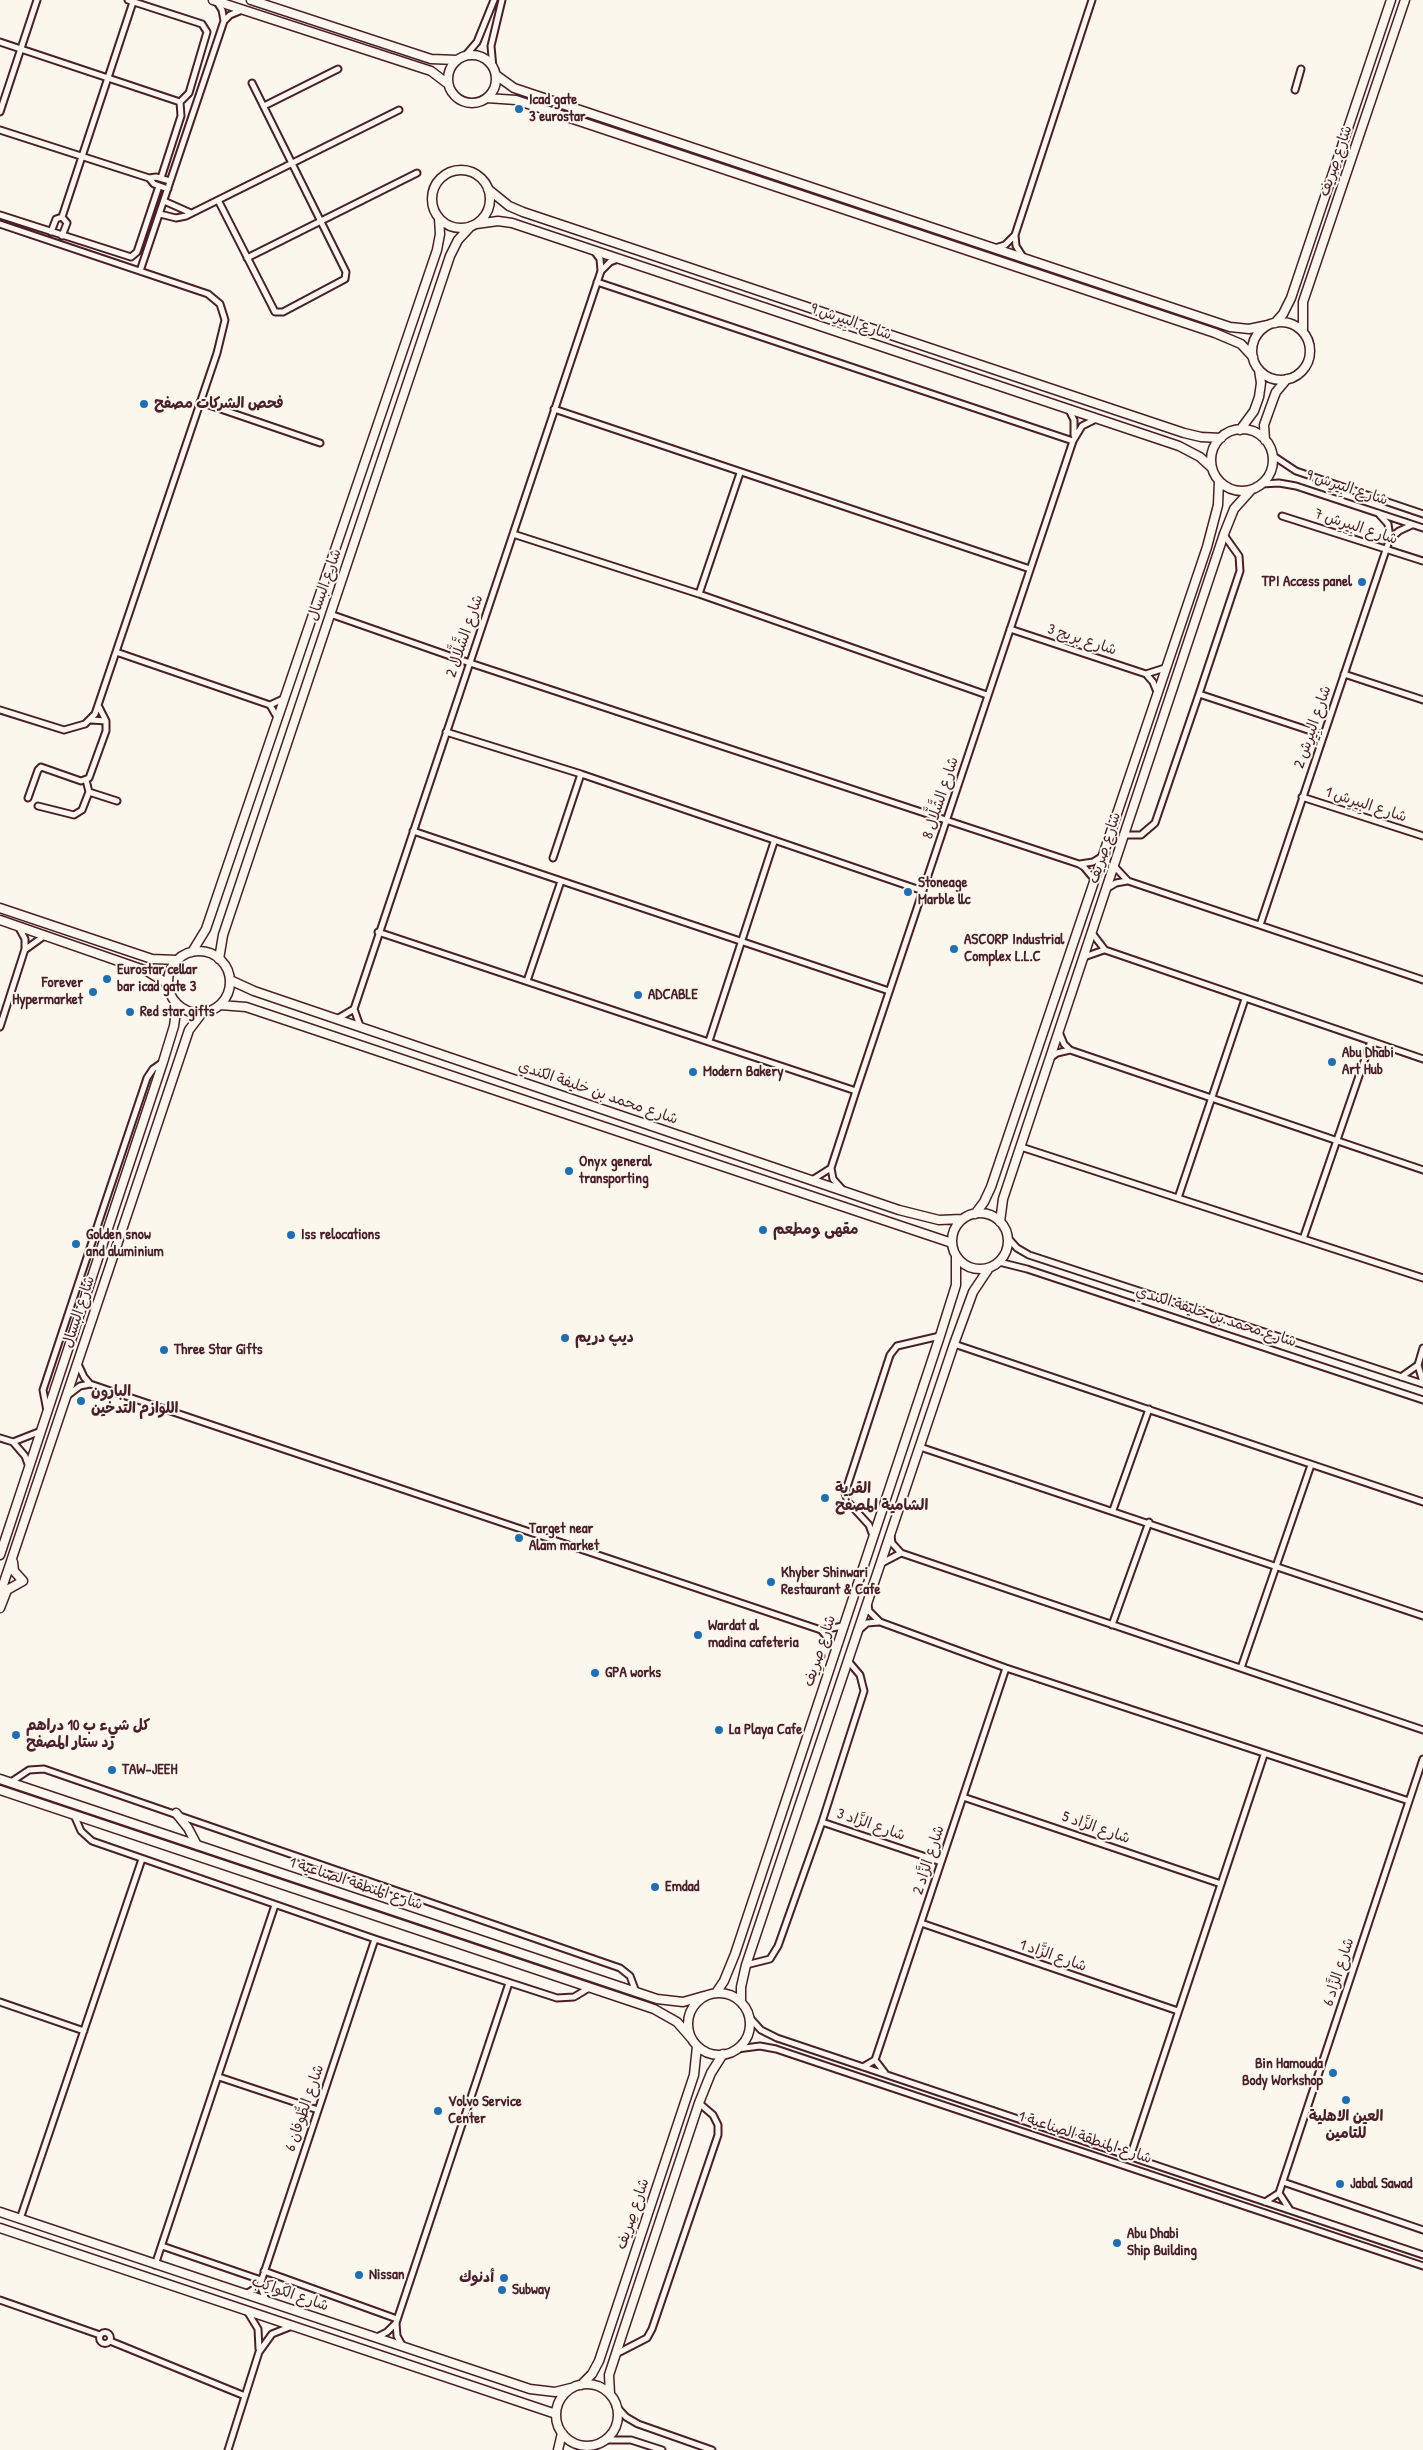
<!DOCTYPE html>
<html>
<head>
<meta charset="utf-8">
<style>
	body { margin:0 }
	canvas { display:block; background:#fbf7ec }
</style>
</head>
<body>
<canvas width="1423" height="2450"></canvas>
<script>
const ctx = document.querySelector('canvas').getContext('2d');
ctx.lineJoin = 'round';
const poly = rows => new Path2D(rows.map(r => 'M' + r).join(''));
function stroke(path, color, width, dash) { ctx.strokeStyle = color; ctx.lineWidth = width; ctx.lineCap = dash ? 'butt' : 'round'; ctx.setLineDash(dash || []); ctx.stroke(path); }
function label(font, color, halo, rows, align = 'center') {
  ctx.font = font + ' "Patrick Hand","Playpen Sans Arabic",sans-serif'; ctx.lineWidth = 4; ctx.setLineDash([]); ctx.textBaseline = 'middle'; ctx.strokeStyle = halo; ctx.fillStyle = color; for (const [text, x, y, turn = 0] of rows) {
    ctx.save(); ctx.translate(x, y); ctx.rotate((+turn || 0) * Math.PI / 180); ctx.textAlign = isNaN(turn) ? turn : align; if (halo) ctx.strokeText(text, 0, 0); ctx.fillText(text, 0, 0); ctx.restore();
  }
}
const street = poly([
	[128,0,202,24,207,32,189,93,180,102,181,116,161,178],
	[224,21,230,15,242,10],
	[0,42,180,102],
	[465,56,477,42,494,0],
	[493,68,491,46,502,0],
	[1295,90,1301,69],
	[264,106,338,69],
	[0,112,37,0],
	[0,130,149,178,154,184,168,189],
	[149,178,156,177,170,181],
	[218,200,275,312,283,312,345,279,346,272,252,83],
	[164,201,191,213],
	[160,214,176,218,186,216,399,110],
	[0,215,131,257,137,252,159,186],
	[62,217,133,2],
	[0,224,208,294,220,304,225,320,217,353,95,714,85,724,64,730,0,710],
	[51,232,56,219,62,217,67,223,62,236],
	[1015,235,1016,246,1023,257],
	[995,248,1005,245,1015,235,1092,0],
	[247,258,417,173],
	[140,271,224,21,222,10,217,2],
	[601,271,610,262,618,259],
	[597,282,1073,441],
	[200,402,320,443],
	[554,409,1030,569],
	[1069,410,1074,420,1074,435],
	[1272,455,1296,471,1423,514],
	[1262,484,1279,483,1296,486,1423,528],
	[1282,516,1423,561],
	[513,534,699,594,987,695],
	[1391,538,1399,531,1412,525],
	[699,594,740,473],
	[330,614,470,663,1079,864,1084,867,1094,879],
	[1010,629,1146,674,1165,668],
	[116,652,270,705,285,698],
	[1146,674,1153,682,1157,692],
	[1344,674,1423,700],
	[1199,694,1323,735],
	[270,705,278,719],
	[91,720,106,721],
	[446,732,581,774,923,891],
	[86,780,89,792,117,801],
	[1302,797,1423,836],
	[28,798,38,770,41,767,81,781,89,778,106,731,106,721,99,707],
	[38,806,74,815,82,810,89,792],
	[413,831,889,991],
	[1124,835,1141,835,1155,823,1199,694,1240,571,1239,556,1224,535],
	[553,858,581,774],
	[1080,864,1093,862,1101,857],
	[1114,866,1128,881,1423,980],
	[1106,889,1116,883,1127,881],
	[1260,925,1390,538,1388,524,1378,513],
	[378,932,856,1091],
	[1092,933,1105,950,1423,1059],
	[26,949,44,936],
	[1084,957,1104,950],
	[527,981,561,881],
	[337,1019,354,1009],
	[360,1026,354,1009,601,271,600,259,594,251],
	[0,1027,25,949,25,939,18,926],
	[1059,1032,1064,1044,1070,1050,1423,1170],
	[709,1041,774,842],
	[1050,1058,1057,1053,1070,1050],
	[1021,1147,1423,1278],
	[812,1180,831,1168],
	[842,1189,833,1179,831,1168,856,1091,1073,441,1082,426,1096,419],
	[1178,1198,1245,999],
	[1008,1238,1017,1248,1029,1255,1423,1384],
	[1303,1239,1371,1041],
	[999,1262,1027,1269,1423,1400],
	[954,1344,1423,1502],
	[1423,1348,1418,1365,1423,1382],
	[78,1364,84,1377,90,1384,821,1630,843,1626],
	[1401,1377,1418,1365],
	[67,1396,80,1386,90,1384],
	[47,1411,43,1390,103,1209,147,1078,153,1069,163,1062],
	[0,1438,13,1442,25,1456,29,1467],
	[13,1442,41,1431],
	[920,1447,1423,1616],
	[1113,1510,1149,1409],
	[873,1536,869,1525,848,1502,845,1493,890,1355,897,1346,940,1336],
	[891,1536,892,1543,901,1553,1423,1730],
	[882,1563,901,1553],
	[868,1605,869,1611,880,1622,1006,1668,1409,1801],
	[1112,1625,1149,1522],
	[821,1630,832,1643,835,1650],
	[859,1630,867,1623,879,1622],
	[1241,1668,1311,1465],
	[11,1782,29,1770,44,1769,620,1968,630,1976,636,1992],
	[963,1797,1221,1884],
	[74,1815,81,1831,92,1841,375,1939,557,1998,574,1997,589,1988],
	[822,1822,941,1862],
	[921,1923,1178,2011],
	[746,1965,770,1959,778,1946,822,1822,864,1691,860,1675,849,1662],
	[0,2002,84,2031],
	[750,2018,761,2030,777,2038,1423,2255],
	[737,2049,760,2046,776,2049,1423,2266],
	[875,2060,885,2073],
	[863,2067,875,2060,1006,1668],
	[219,2077,318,2110],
	[1130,2157,1264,1755],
	[1283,2182,1423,2230],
	[1279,2193,1290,2210],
	[1265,2202,1279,2193,1423,1759],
	[20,2219,142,1859],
	[162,2246,261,2280],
	[155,2265,275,1905],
	[264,2271,397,2319],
	[260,2285,266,2300],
	[246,2294,260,2285,375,1939],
	[0,2300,100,2335],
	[247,2311,258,2329,259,2349],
	'99.5 2338a5.5 5.5 0 1 1 11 0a5.5 5.5 0 1 1-11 0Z',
	[377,2337,387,2332,396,2323],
	[110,2341,245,2396],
	[402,2345,397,2336,396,2323,509,1983],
	[616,2354,647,2338,652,2329,718,2135,718,2125,713,2115,699,2103],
	[616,2406,626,2417,638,2424,712,2450],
	[604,2440,631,2440,662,2450],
	[228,2450,259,2352,272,2334,292,2326]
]);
const secondary = poly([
	[213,0,431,71,448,84],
	[251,0,431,59,457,60],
	'448 79a24 24 0 1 1 48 0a24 24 0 1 1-48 0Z',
	[496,75,514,88,1230,327,1249,329,1268,325],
	[487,98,516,100,1215,333,1241,344,1253,357],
	'432 199a29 29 0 1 1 58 0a29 29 0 1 1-58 0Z',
	[488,189,509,206,523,212,1184,433,1201,437,1221,438],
	[476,224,498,221,512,223,1179,446,1200,457,1212,468],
	'1252 351a29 29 0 1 1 58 0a29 29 0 1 1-58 0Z',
	[1275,323,1283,314,1291,298,1391,0],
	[1303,331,1303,302,1405,0],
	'1211 460a31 31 0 1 1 62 0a31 31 0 1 1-62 0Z',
	[1240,430,1254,411,1259,397,1261,383,1259,370],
	[1265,440,1264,425,1273,400,1276,392,1287,379],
	[0,908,152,959,177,960],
	[0,920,147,971,168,984],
	'168 982a31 31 0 1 1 62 0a31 31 0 1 1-62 0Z',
	[192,952,206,929,437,250,440,234,439,218],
	[219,959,223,935,450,256,458,240,471,226],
	[230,980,254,991,899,1210,939,1220,962,1219],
	[220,1005,246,1007,952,1243],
	'952 1241a28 28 0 1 1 56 0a28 28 0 1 1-56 0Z',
	[975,1214,984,1202,991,1187,1207,547,1218,505,1219,481],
	[1000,1222,1003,1199,1224,534,1234,509,1251,490],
	[0,1555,163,1062,174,1026,177,1004],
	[0,1594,189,1030,202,1013],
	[0,1608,7,1590,23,1581,14,1571,13,1562],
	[0,1779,657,1999,683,2002,704,1996],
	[0,1790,654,2009,677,2022,691,2038],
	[176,1813,188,1828,197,1845],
	[716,1993,724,1981,735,1954,940,1336,956,1285,956,1257],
	'688 2024a31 31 0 1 1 62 0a31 31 0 1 1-62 0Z',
	[741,2002,741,1987,746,1965,954,1344,973,1292,989,1268],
	[0,2212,530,2389,555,2392,571,2388],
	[0,2228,556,2414],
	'556 2415a31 31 0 1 1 62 0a31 31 0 1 1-62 0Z',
	[581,2385,592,2374,599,2361,694,2075,697,2046],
	[610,2394,609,2375,623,2332,699,2103,711,2073,723,2054],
	[558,2450,562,2433]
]);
const markers = [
	[519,109,5,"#1f6fb2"],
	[144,404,5,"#1f6fb2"],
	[1362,582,5,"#1f6fb2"],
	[908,892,5,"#1f6fb2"],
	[954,949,5,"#1f6fb2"],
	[107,979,5,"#1f6fb2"],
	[93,992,5,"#1f6fb2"],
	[638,995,5,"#1f6fb2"],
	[130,1012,5,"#1f6fb2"],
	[1332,1062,5,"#1f6fb2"],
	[693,1072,5,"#1f6fb2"],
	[569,1171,5,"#1f6fb2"],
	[763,1230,5,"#1f6fb2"],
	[291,1235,5,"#1f6fb2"],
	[76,1244,5,"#1f6fb2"],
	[565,1338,5,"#1f6fb2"],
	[164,1350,5,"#1f6fb2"],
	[81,1401,5,"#1f6fb2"],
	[825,1498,5,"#1f6fb2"],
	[519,1538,5,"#1f6fb2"],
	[771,1582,5,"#1f6fb2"],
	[698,1635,5,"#1f6fb2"],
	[595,1673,5,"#1f6fb2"],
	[719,1730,5,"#1f6fb2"],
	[16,1735,5,"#1f6fb2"],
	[112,1770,5,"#1f6fb2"],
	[655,1887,5,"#1f6fb2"],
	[1333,2073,5,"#1f6fb2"],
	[1346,2100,5,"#1f6fb2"],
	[438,2111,5,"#1f6fb2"],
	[1340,2184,5,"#1f6fb2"],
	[1117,2243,5,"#1f6fb2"],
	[359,2275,5,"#1f6fb2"],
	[504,2278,5,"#1f6fb2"],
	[502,2290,5,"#1f6fb2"]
];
const poiNames = [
	["Icad gate",529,100],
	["3 eurostar",529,117],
	["فحص الشركات مصفح",154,404],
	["TPI Access panel",1352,582,"right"],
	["Stoneage",918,883],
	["Marble llc",918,900],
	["ASCORP Industrial",964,940],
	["Complex L.L.C",964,957],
	["Eurostar cellar",117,970],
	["bar icad gate 3",117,987],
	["Forever",83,983,"right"],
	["Hypermarket",83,1000,"right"],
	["ADCABLE",648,995],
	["Red star gifts",140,1012],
	["Abu Dhabi",1342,1053],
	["Art Hub",1342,1070],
	["Modern Bakery",703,1072],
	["Onyx general",579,1162],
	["transporting",579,1179],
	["مقهى ومطعم",773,1230],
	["Golden snow",86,1235],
	["and aluminium",86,1252],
	["Iss relocations",301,1235],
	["دیپ دریم",575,1338],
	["Three Star Gifts",174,1350],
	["البارون",91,1392],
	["اللوازم التدخين",91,1409],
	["القرية",835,1489],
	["الشامية المصفح",835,1506],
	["Target near",529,1529],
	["Alam market",529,1546],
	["Khyber Shinwari",781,1573],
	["Restaurant & Cafe",781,1590],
	["Wardat al",708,1626],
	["madina cafeteria",708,1643],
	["GPA works",605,1673],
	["كل شيء ب 10 دراهم",26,1726],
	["رد ستار المصفح",26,1743],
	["La Playa Cafe",729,1730],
	["TAW-JEEH",122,1770],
	["Emdad",665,1887],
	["Bin Hamouda",1323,2064,"right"],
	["Body Workshop",1323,2081,"right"],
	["Volvo Service",448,2102],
	["Center",448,2119],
	["العين الاهلية",1346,2117,"center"],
	["للتامين",1346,2134,"center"],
	["Jabal Sawad",1350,2184],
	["Abu Dhabi",1127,2234],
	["Ship Building",1127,2251],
	["Nissan",369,2275],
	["أدنوك",494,2278,"right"],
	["Subway",512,2290]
];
const streetNames = [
	["شارع صِرِيف",1336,161,-71],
	["شارع البِيرِش 9",851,322,19],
	["شارع البِيرِش 9",1347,488,18],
	["شارع البِيرِش 7",1356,527,18],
	["شارع البسال",325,585,-71],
	["شارع الشَّلَّال 2",465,636,-71],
	["شارع بريج 3",1082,640,18],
	["شارع البِيرِش 2",1313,727,-71],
	["شارع الشَّلَّال 8",941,798,-72],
	["شارع البِيرِش 1",1366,805,18],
	["شارع صِرِيف",1105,848,-72],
	["شارع محمد بن خليفة الكندي",598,1093,19],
	["شارع البسال",79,1312,-72],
	["شارع محمد بن خليفة الكندي",1216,1317,18],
	["شارع صِرِيف",820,1651,-72],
	["شارع الزَّاد 3",871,1825,19],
	["شارع الزَّاد 5",1096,1828,19],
	["شارع الزَّاد 2",929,1860,-72],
	["شارع المنطقة الصناعية 1",356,1884,18],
	["شارع الزَّاد 1",1053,1956,19],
	["شارع الزَّاد 6",1339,1972,-72],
	["شارع الطُّوفان 6",305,2108,-71],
	["شارع المنطقة الصناعية 1",1085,2138,18],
	["شارع صِرِيف",633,2214,-71],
	["شارع الكَواكِب",290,2294,19]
];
stroke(street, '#4a1f2b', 9);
stroke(secondary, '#4a1f2b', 11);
stroke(street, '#fbf7ec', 5);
stroke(secondary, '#fbf7ec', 8);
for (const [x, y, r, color] of markers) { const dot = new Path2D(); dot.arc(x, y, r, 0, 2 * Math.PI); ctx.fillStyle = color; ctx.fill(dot); stroke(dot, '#fbf7ec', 2); }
label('bold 15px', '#4a1f2b', '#fbf7ec', poiNames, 'left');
label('15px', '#4a1f2b', '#fbf7ec', streetNames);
</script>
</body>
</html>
